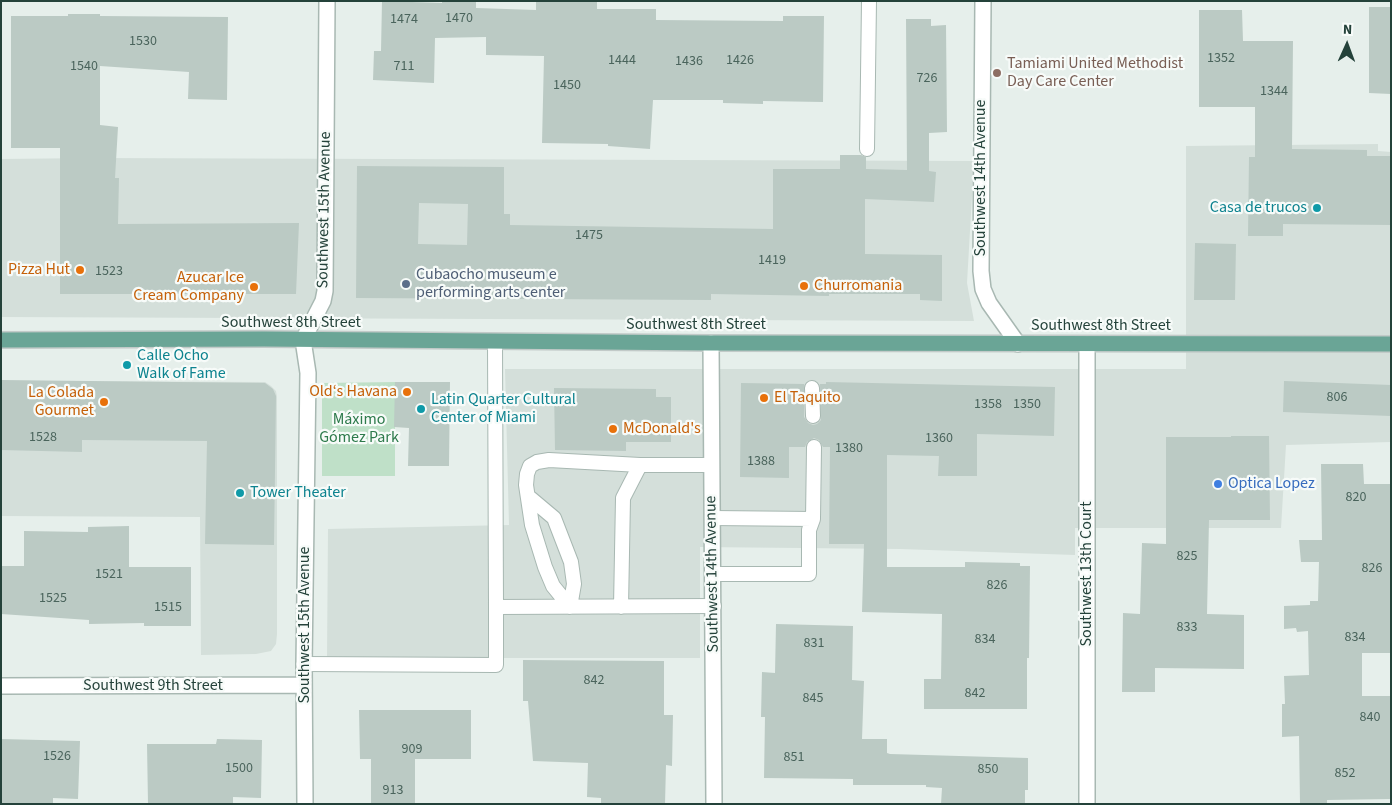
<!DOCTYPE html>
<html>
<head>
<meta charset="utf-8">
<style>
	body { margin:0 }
	#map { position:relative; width:1392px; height:805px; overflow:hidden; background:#e6efeb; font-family:"Source Sans 3",sans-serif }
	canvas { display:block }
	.frame { position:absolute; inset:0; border:2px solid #24423a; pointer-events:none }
	.north { position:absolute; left:1322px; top:20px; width:50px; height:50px; -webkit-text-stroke:4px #f7fbf9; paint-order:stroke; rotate:2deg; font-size:14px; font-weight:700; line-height:20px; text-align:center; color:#24423a }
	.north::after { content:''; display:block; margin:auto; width:18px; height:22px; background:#24423a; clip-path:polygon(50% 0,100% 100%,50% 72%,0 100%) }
</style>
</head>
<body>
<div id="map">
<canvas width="1392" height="805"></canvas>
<div class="frame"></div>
<div class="north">N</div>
</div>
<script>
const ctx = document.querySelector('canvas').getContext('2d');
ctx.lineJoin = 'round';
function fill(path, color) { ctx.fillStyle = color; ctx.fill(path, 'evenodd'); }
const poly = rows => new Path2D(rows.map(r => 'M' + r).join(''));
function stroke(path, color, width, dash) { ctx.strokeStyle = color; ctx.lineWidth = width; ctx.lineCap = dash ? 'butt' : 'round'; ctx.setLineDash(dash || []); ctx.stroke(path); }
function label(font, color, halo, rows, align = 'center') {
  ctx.font = font + ' "Source Sans 3",sans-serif'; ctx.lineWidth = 4.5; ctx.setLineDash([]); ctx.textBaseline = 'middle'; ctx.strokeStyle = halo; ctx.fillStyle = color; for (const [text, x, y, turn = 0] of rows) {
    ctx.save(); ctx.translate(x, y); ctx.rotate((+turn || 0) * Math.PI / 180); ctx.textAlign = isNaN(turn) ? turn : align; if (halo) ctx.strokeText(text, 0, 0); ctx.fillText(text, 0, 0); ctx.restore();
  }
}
const built = poly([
	[1378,144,1378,151,1391,152,1391,442,1286,445,1281,528,1075,528,1075,555,900,549,700,547,700,658,327,658,328,529,509,525,505,369,1186,369,1186,146],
	[94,158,974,161,967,283,974,321,1,317,1,159],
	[1,381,265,382,271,386,276,391,277,397,277,634,276,644,271,651,256,654,201,655,200,517,1,516]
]);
const green = poly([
	[395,382,395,476,322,476,322,383]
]);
const building = poly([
	[382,1,442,3,442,1,476,1,476,8,536,10,536,1,597,1,597,9,656,9,656,20,783,21,783,16,824,16,823,102,763,101,763,104,723,103,723,100,653,100,650,149,608,146,608,144,542,143,544,56,486,55,486,37,435,38,434,83,373,80,374,51,381,51],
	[1369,7,1391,7,1391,94,1369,93],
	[1199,10,1242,10,1243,41,1293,41,1292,149,1367,150,1367,156,1391,156,1391,225,1283,224,1283,236,1248,236,1249,157,1255,157,1255,107,1199,107],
	[68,14,100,14,100,16,228,17,227,100,188,99,189,72,100,66,100,125,118,127,115,178,119,178,118,224,299,223,296,294,60,294,60,148,11,148,11,16,68,16],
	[906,19,931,19,931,26,946,25,947,132,929,133,929,171,936,172,934,202,865,199,865,254,942,255,942,301,920,300,920,294,829,294,829,296,711,294,711,300,356,298,357,166,504,167,504,214,510,214,510,225,773,229,773,169,840,169,840,155,861,155,866,157,866,169,907,170],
	[419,203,468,204,467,245,418,244],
	[1195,243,1236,244,1235,300,1194,300],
	[1,380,265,383,273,389,276,396,274,545,205,544,207,441,82,440,82,452,1,450],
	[1284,381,1391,385,1391,416,1283,412],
	[395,382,450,382,449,466,408,466,409,428,394,427],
	[826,382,1055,387,1054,436,977,434,977,476,938,476,939,456,887,455,887,567,965,567,965,562,1020,563,1020,566,1030,566,1029,658,1027,658,1027,709,924,709,924,679,941,679,942,614,862,612,864,544,829,544,830,447,823,447,819,440,814,438,807,442,805,447,789,447,789,478,740,477,741,383,804,384,804,417,808,423,813,425,817,424,821,420,820,384,826,384],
	[554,388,656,389,656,397,671,397,671,442,626,442,626,451,555,450],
	[1231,436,1269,436,1270,520,1209,520,1207,614,1244,615,1244,669,1155,668,1155,692,1122,692,1123,613,1140,614,1142,543,1166,544,1166,437,1231,437],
	[1321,464,1363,464,1364,484,1391,484,1391,653,1362,653,1362,696,1391,696,1391,799,1327,800,1327,804,1300,804,1299,736,1282,737,1282,704,1285,704,1284,676,1309,675,1308,631,1297,632,1296,628,1284,629,1284,606,1310,605,1310,601,1318,601,1319,562,1301,562,1299,540,1322,540],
	[129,526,129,567,191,567,191,626,144,626,144,623,89,624,89,620,1,614,1,566,24,566,24,531,88,532,88,527],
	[776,624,853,626,852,680,864,681,862,739,887,739,887,753,890,754,1028,758,1028,790,1025,790,1025,804,941,804,942,788,926,787,926,785,853,785,853,779,764,778,765,717,761,717,762,672,775,673],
	[523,660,664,661,664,715,673,715,672,766,666,765,665,804,601,804,601,798,587,797,588,763,533,761,528,701,523,701],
	[359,710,471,710,471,759,415,759,415,804,371,804,371,759,360,759],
	[1,739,80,741,78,799,53,798,53,804,1,804],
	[217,739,262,740,261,798,233,797,233,804,148,804,147,744,216,744]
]);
const service = poly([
	[867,149,869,1],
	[495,341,496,607],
	[812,388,813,416],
	[529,497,554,518,571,562,574,584,570,607],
	[712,518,813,519],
	[713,574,809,574,809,530,813,519,814,447],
	[570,607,553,586,545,567,532,525,526,485,527,474,530,466,537,462,549,460,640,465,711,465],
	[621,607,623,498,640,465],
	[304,664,496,665,496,607,714,606]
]);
const pedestrian = poly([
	[303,340,308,373,304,664]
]);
const minor = poly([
	[983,1,981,271,983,289,989,303,1018,344],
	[303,340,323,301,325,291,327,1],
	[711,343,714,804],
	[304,664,305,804],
	[1,686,304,685],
	[1087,804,1087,344]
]);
const primary = poly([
	[1,340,264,339,711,343,1391,344]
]);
const markers = [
	[997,73,5,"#8d6e63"],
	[1317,208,5,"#0f9aa8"],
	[80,270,5,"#e8710a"],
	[406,284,5,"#5c6f8a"],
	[804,286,5,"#e8710a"],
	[254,287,5,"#e8710a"],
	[127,365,5,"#0f9aa8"],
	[407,392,5,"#e8710a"],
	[764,398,5,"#e8710a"],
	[104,402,5,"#e8710a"],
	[421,409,5,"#0f9aa8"],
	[613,429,5,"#e8710a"],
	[1218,484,5,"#3f7fe0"],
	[240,493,5,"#0f9aa8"]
];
const numberNames = [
	["1470",459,19],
	["1474",404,20],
	["1530",143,42],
	["1352",1221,59],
	["1444",622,61],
	["1426",740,61],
	["1436",689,62],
	["1540",84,67],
	["711",404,67],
	["726",927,79],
	["1450",567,86],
	["1344",1274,92],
	["1475",589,236],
	["1419",772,261],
	["1523",109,272],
	["806",1337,398],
	["1358",988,405],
	["1350",1027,405],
	["1528",43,438],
	["1360",939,439],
	["1380",849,449],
	["1388",761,462],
	["820",1356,498],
	["825",1187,557],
	["826",1372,569],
	["1521",109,575],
	["826",997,586],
	["1525",53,599],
	["1515",168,608],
	["833",1187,628],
	["834",1355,638],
	["834",985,640],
	["831",814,644],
	["842",594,681],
	["842",975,694],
	["845",813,699],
	["840",1370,718],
	["909",412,750],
	["1526",57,757],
	["851",794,758],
	["1500",239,769],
	["850",988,770],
	["852",1345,774],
	["913",393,791]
];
const educationNames = [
	["Tamiami United Methodist",1007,64],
	["Day Care Center",1007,82]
];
const streetNames = [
	["Southwest 14th Avenue",981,178,-90],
	["Southwest 15th Avenue",325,210,-89],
	["Southwest 8th Street",291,323],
	["Southwest 8th Street",696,325],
	["Southwest 8th Street",1101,326],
	["Southwest 14th Avenue",713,574,-91],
	["Southwest 13th Court",1087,574,-90],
	["Southwest 15th Avenue",305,625,-90],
	["Southwest 9th Street",153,686]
];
const cultureNames = [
	["Casa de trucos",1307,208,"right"],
	["Calle Ocho",137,356],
	["Walk of Fame",137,374],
	["Latin Quarter Cultural",431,400],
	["Center of Miami",431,418],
	["Tower Theater",250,493]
];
const foodNames = [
	["Pizza Hut",70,270],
	["Azucar Ice",244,278],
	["Cream Company",244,296],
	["Churromania",814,286,"left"],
	["Old‘s Havana",397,392],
	["La Colada",94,393],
	["Gourmet",94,411],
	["El Taquito",774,398,"left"],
	["McDonald's",623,429,"left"]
];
const serviceNames = [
	["Cubaocho museum e",416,275],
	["performing arts center",416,293]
];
const parkNames = [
	["Máximo",359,420],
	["Gómez Park",359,438]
];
const shopNames = [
	["Optica Lopez",1228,484]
];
fill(built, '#d4dfda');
fill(green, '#bfe0c8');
fill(building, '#bbcac4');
stroke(service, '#a8b8b2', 16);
stroke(pedestrian, '#a8b8b2', 18);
stroke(minor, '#a8b8b2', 18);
stroke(primary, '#c2cac8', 18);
stroke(service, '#fff', 14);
stroke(pedestrian, '#fff', 15);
stroke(minor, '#fff', 15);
stroke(primary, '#6aa596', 15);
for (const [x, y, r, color] of markers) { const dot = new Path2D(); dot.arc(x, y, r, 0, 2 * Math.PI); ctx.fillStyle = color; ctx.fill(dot); stroke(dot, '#f7fbf9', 2); }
label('14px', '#4a645c', null, numberNames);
label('16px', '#785e54', '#f7fbf9', educationNames, 'left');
label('16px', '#24423a', '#f7fbf9', streetNames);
label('16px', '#0d838f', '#f7fbf9', cultureNames, 'left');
label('16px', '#c56008', '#f7fbf9', foodNames, 'right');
label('16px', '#4e5e75', '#f7fbf9', serviceNames, 'left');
label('16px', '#2d7a4b', '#f7fbf9', parkNames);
label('16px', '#366cbe', '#f7fbf9', shopNames, 'left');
</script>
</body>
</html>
